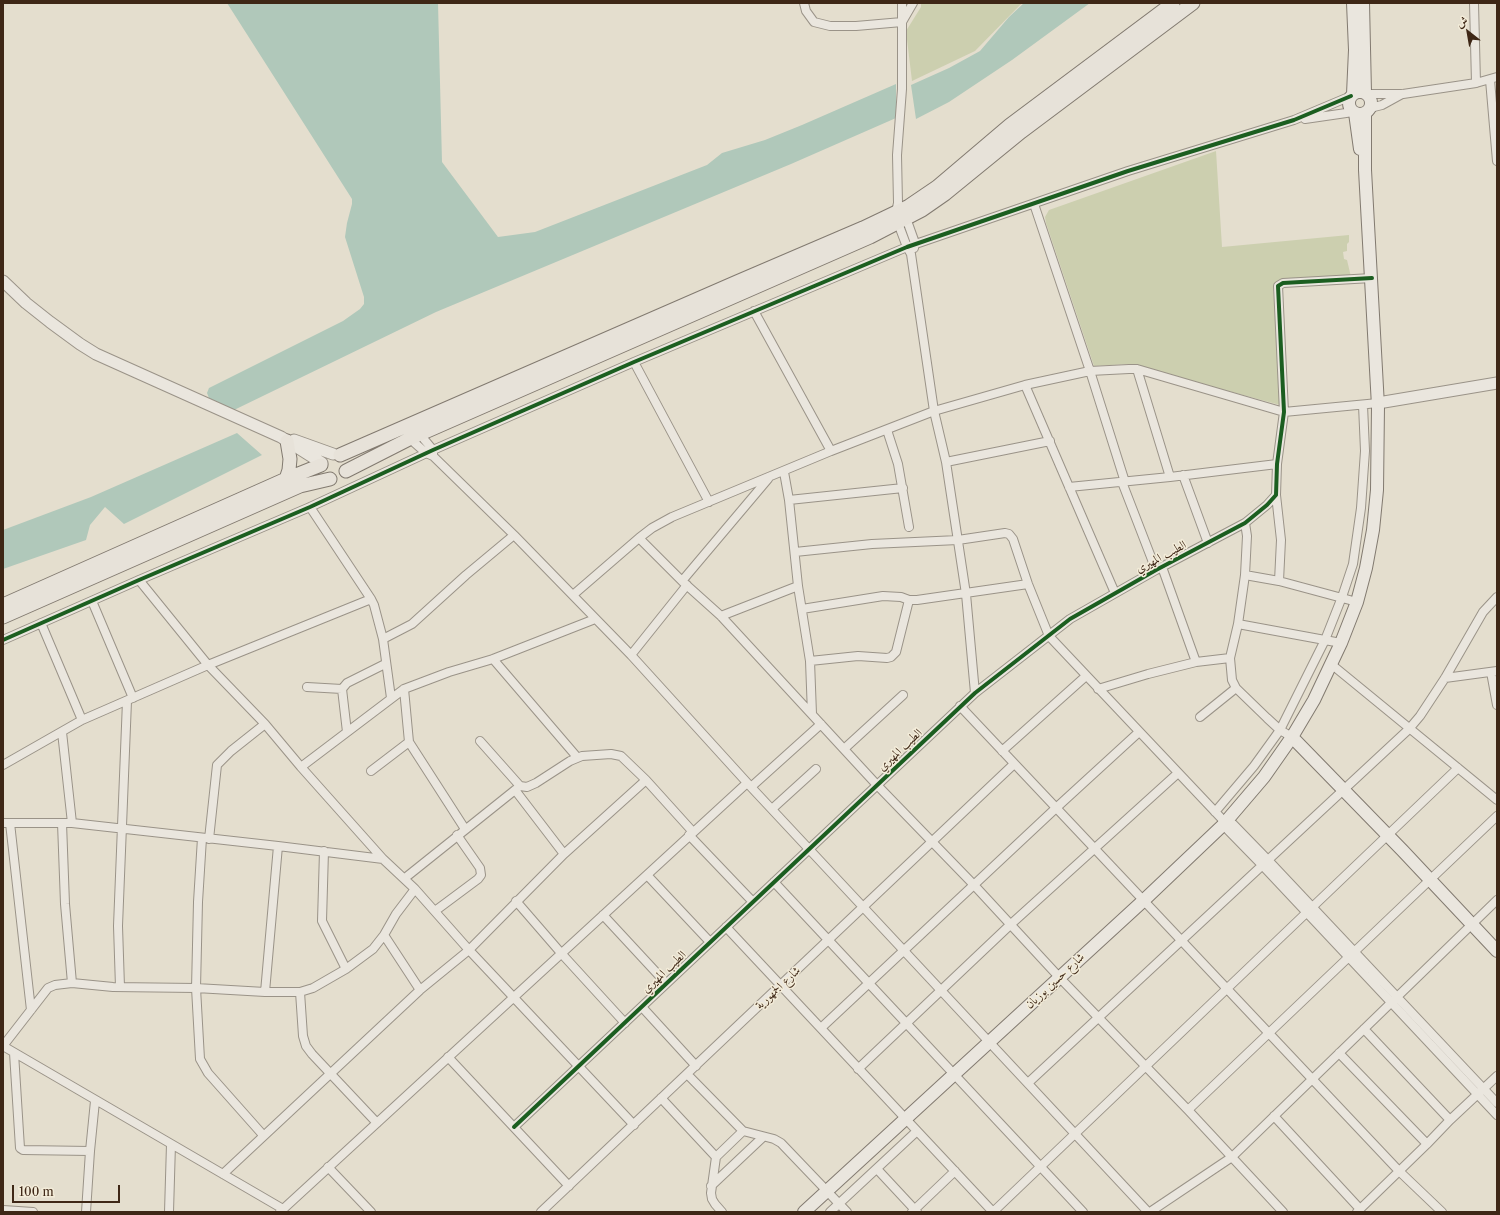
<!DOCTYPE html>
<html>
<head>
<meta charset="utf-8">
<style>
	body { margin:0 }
	#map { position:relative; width:1500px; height:1215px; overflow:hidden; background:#e4dece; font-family:"Libre Caslon Text",Amiri,serif }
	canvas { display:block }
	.frame { position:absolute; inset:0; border:4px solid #3e2716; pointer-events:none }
	.north { position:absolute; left:1448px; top:12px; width:40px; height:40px; -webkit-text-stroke:3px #f3ecd9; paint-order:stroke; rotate:329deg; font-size:11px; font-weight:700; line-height:16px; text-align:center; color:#3e2716 }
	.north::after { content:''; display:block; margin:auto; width:14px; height:18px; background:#3e2716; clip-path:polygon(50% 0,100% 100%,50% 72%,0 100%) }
	.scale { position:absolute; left:12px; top:1185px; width:108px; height:18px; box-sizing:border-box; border:2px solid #3e2716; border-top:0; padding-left:5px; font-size:12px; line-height:14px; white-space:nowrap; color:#3e2716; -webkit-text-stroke:3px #f3ecd9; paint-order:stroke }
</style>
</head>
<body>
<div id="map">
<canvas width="1500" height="1215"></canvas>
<div class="frame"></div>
<div class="north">ش</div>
<div class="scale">100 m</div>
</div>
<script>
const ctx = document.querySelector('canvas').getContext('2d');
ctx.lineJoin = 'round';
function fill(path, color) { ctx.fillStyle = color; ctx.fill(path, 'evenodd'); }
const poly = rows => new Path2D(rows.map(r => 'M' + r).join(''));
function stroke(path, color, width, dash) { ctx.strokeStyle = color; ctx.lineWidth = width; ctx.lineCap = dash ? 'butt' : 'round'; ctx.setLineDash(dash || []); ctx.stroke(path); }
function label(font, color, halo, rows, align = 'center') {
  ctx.font = font + ' "Libre Caslon Text",Amiri,serif'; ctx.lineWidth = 3; ctx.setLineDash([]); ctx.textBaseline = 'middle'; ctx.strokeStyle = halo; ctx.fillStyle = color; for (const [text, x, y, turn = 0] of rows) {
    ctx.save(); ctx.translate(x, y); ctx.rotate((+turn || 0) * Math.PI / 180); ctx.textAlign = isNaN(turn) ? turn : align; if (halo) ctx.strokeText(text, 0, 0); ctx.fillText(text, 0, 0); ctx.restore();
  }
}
const green = poly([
	[921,3,1022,3,975,51,912,81,906,31,921,7],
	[1216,151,1222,247,1349,235,1349,242,1347,244,1347,251,1343,252,1344,259,1347,260,1351,277,1277,281,1273,286,1280,405,1128,364,1094,366,1046,223,1045,217,1049,210]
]);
const water = poly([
	[227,3,438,3,442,162,498,237,535,232,707,165,722,153,765,140,802,125,896,84,896,118,791,164,436,312,234,410,209,398,207,393,209,388,343,321,360,309,364,304,364,297,345,237,347,223,352,204,352,199],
	[1024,3,1090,3,1012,60,949,102,916,119,911,85,949,68,980,51,1009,17],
	[237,433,262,455,124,524,105,507,90,525,86,540,3,569,3,530,91,497]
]);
const minor = poly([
	[804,3,806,11,814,22,830,26,856,26,902,22,913,3],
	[902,3,902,89,897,155,898,203,896,212,898,223,907,247,911,254,934,411,946,462,966,594,975,693],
	[1474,3,1476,83],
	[1490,80,1497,161],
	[1367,94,1403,94,1476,83,1497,77],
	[1370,108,1382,105,1402,94],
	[1305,119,1353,112],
	[1034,204,1090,371,1125,482],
	[905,215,915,243,914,248],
	[754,311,831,451],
	[634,362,709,502],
	[1137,369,1170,477],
	[1025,385,1115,593],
	[887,430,898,464,909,527],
	[418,432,433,450,433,455],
	[408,437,426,453,433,456,514,535,631,655,751,787,1148,1212],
	[946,462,1050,441],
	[784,472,789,500,798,586,810,661,812,714],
	[1183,475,1208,543],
	[1122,482,1156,570],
	[1069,487,1170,477,1277,464],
	[1276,495,1281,540,1279,581],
	[789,500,903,488],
	[310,507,371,599],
	[1245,523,1247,536,1245,575,1238,624,1230,658,1232,680,1236,688,1267,718,1280,730,1292,737],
	[639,538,682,581,721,616,877,785,974,885,1059,977,1188,1110,1283,1212],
	[795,552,872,544,958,540,1005,533,1009,534,1013,539,1028,584,1049,636,1222,819,1223,825,1262,865,1497,1115],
	[1162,567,1196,662],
	[1245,575,1279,581,1357,602],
	[139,580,208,665,265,724,301,767,383,859,415,889,469,950,634,1125],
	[682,581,768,479],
	[573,595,639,538,652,528,672,517,831,451,934,411,1025,385,1090,371,1129,369,1137,369,1284,412,1378,403],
	[92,601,133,698],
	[802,609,883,596,901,597,909,600,917,600,1028,584],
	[721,616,798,586],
	[41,623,82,720],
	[1238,624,1341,643],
	[383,639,412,624,466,575,514,535],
	[3,640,139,580,310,507,433,450,634,362,907,247,1128,171,1294,120,1351,96],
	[631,655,687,585],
	[493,659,577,757],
	[810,661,858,656,887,658,891,657,896,652,909,600],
	[1331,664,1497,800],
	[1491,672,1497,705],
	[1445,678,1497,671],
	[307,687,342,689],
	[404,689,409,742,465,829],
	[1098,689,1148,674,1196,662,1230,658],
	[960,706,1399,1171,1442,1212],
	[1200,717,1236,688],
	[62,732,72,823],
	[347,732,342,689,347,683,385,664],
	[480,741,520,786],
	[844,749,903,695],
	[1002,751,1086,676],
	[3,765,82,720,208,665,371,599,374,605,383,639,391,698],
	[301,767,404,689,449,672,493,659,595,619],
	[371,771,409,742],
	[751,787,821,724],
	[515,790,564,854],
	[772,809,816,769],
	[1215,812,1254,766,1280,730,1325,640,1342,597,1353,564,1361,508,1365,451,1363,405],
	[1222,819,1227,820,1233,824,1268,860,1497,1103],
	[3,823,72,823,278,846,383,859],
	[10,823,31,1010],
	[62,823,65,904,72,983],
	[689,835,753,902],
	[202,838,198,902,196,988,200,1059,208,1073,263,1135],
	[209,839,217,765,231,751,265,724],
	[324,851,322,921,346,969],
	[647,875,710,942],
	[405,878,520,786,527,787,536,783,570,761,582,756,611,754,621,756,646,780,693,832],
	[774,882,1083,1212],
	[516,901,561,953,625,1023],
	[435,911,478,879,481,875,480,868,457,835],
	[603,915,666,983],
	[726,927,993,1212],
	[384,935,420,990],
	[120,987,118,926,127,701],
	[265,992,278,846],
	[300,992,303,1036,306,1046,312,1054,377,1123],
	[642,1007,696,1066],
	[821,1028,1056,808,1139,732],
	[1364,1029,1450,1120],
	[3,1046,48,988,55,985,72,983,113,987,196,988,265,992,300,992,313,988,346,969,373,949,384,935,396,914,415,889],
	[3,1046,283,1209],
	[14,1053,20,1148,23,1150,90,1151],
	[1339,1053,1427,1144],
	[448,1057,569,1186],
	[858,1069,1010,925,1178,773],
	[687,1074,743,1131,774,1139,781,1143,847,1212],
	[1028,1083,1409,729,1420,716,1445,678,1483,612,1497,597],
	[661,1098,716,1157,711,1193,712,1199,715,1204,722,1212],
	[1188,1110,1497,816],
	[1274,1116,1360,1209],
	[514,1127,975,693,1070,619,1156,570,1245,523,1267,505,1276,495,1277,464,1284,412,1278,286,1283,283,1372,278],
	[716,1157,743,1131],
	[328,1167,371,1212],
	[877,1169,917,1212],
	[223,1174,420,990,469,950,564,854,646,780],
	[711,1186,763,1137],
	[3,1210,33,1212],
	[86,1212,90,1151,95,1101],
	[169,1212,171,1144],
	[280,1212,747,783],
	[541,1212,1014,764],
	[830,1212,917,1131],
	[912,1212,955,1171],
	[993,1212,1458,768],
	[1150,1212,1232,1157,1497,900],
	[1357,1212,1427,1144,1450,1120,1497,1076]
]);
const tertiary = poly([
	[3,281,26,303,50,322,80,344,96,354,281,437,322,463],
	[1378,403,1497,383],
	[294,440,333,454]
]);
const secondary = poly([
	[1363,3,1365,93],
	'1349 103a11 11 0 1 1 22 0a11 11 0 1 1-22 0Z',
	[1353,94,1355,50,1353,3],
	[1355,113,1360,149],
	[1292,737,1403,851,1497,951],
	[804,1212,1143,901,1223,825,1264,777,1292,737,1314,700,1341,643,1357,602,1366,568,1373,530,1377,490,1378,406,1365,170,1365,113]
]);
const primary = poly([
	[340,455,737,282,863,228,909,206,937,187,1010,125,1173,3],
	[346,471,409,439,870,237,922,210,945,194,1021,132,1193,3],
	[286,479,289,470,290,459,287,441],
	[3,605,286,479,321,465],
	[3,617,300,486,330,479]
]);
const cycleway = poly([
	[3,640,139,580,310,507,433,450,634,362,907,247,1128,171,1294,120,1351,96],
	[514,1127,975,693,1070,619,1156,570,1245,523,1267,505,1276,495,1277,464,1284,412,1278,286,1283,283,1372,278]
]);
const streetNames = [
	["الطيب المهيري",1161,557,-28],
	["الطيب المهيري",900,750,-43],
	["الطيب المهيري",664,972,-43],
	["شارع حسين بوزيان",1055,981,-43],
	["شارع الجمهورية",778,988,-43]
];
fill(green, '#cccfaf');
fill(water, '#b0c8ba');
stroke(minor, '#9a9388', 10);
stroke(tertiary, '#9a9388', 13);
stroke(secondary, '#827a70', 14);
stroke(primary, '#827a70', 15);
stroke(minor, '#eae6de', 8);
stroke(tertiary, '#eae6de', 11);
stroke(secondary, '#eae6de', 12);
stroke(primary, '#e7e2d9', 13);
stroke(cycleway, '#1b5e20', 4);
label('12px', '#3e2716', '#f3ecd9', streetNames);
</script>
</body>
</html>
